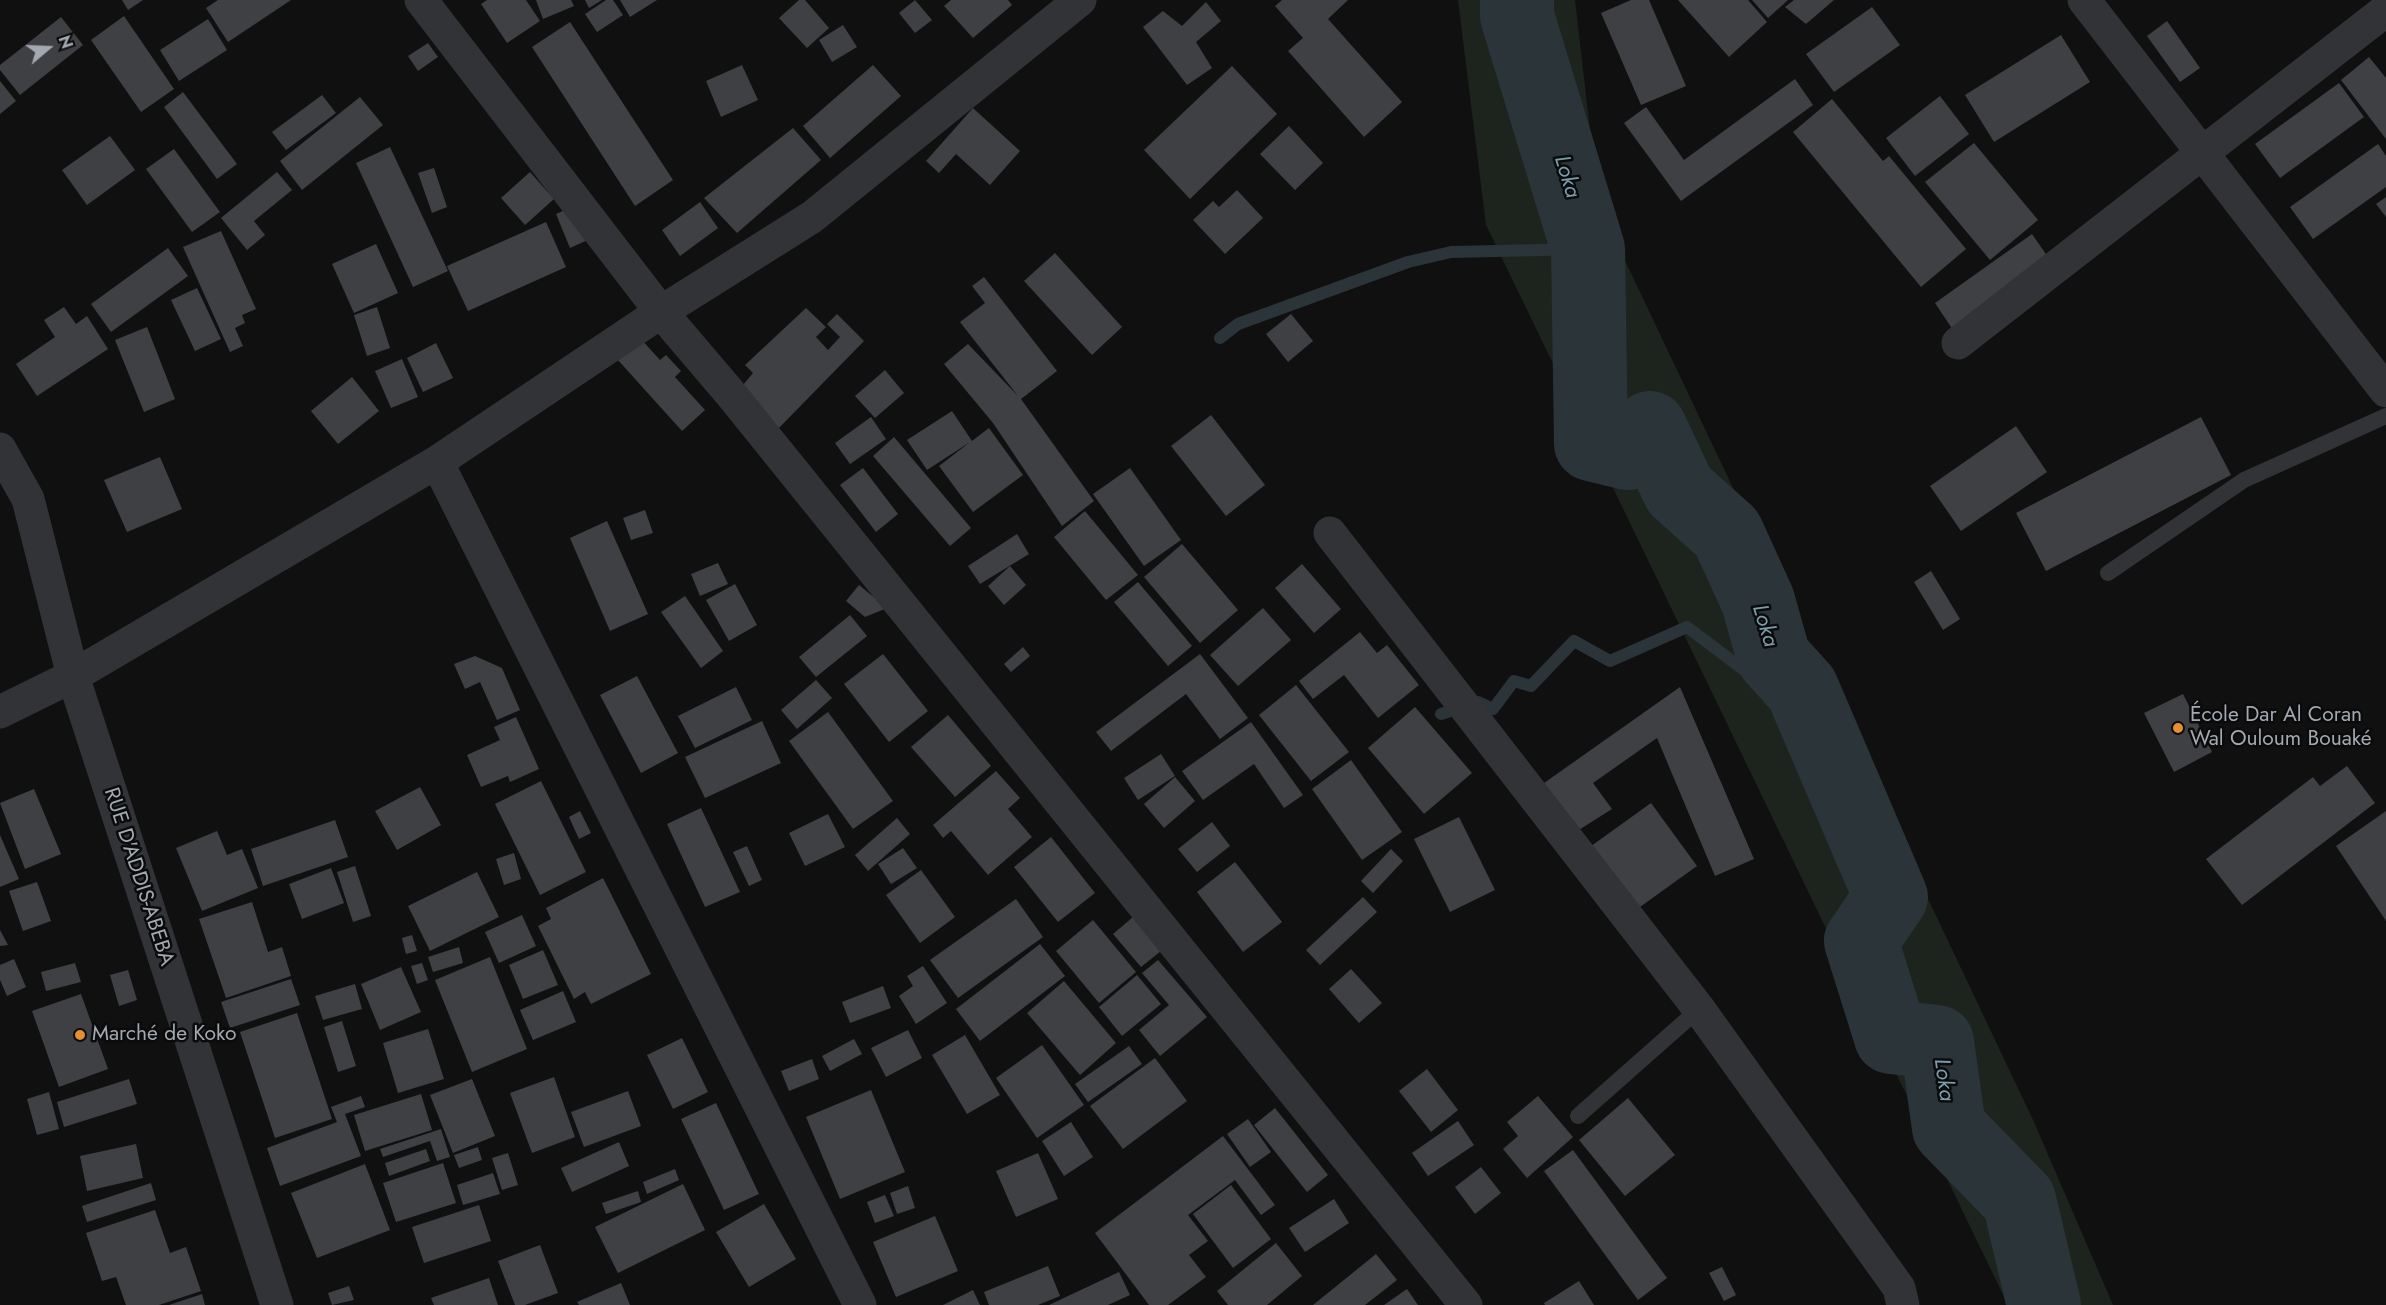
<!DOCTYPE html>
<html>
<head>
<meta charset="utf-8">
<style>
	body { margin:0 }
	#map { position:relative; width:2386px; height:1305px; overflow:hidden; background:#101011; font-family:Jost,sans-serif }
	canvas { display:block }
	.north { position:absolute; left:18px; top:18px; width:60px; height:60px; -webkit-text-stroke:4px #0b0b0c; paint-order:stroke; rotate:71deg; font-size:16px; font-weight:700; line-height:24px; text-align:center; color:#a2a9b1 }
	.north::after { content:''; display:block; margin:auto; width:21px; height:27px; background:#a2a9b1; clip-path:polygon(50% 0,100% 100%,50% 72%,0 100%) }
</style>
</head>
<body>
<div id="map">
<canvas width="2386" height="1305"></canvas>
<div class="north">N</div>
</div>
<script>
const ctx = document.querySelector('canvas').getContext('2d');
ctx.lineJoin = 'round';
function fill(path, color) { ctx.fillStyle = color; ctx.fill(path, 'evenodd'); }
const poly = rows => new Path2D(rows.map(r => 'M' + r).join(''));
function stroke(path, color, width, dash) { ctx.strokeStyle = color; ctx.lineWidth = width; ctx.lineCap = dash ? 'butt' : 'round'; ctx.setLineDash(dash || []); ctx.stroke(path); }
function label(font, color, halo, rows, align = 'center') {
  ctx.font = font + ' Jost,sans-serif'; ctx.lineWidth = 5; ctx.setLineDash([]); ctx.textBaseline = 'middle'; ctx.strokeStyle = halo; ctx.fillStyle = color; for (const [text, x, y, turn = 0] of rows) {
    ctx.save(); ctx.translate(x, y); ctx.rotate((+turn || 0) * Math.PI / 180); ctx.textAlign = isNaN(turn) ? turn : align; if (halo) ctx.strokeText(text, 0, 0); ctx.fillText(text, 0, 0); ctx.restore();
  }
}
const green = poly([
	[1458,0,1575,0,1590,130,1611,231,2034,1122,2113,1305,2008,1305,1486,225]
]);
const stream = poly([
	[1220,338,1238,324,1408,262,1451,252,1588,249],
	[1441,714,1478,702,1493,709,1514,681,1531,686,1574,641,1610,661,1687,627,1748,673,1774,658]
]);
const river = poly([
	[1517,0,1517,16,1588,249,1591,444,1628,453,1650,428,1679,490,1727,533,1758,601,1774,658,1802,689,1891,897,1861,941,1891,1037,1937,1042,1949,1128,2019,1200,2044,1305]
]);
const building = poly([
	[122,0,143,0,128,10],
	[218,0,291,0,228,42,206,8],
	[487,0,526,0,540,21,507,43,481,4],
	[536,0,571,0,574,6,543,19],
	[585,0,602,0,589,8],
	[606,0,613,0,623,15,597,32,585,14],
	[620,0,657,0,630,17],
	[799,0,805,0,829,28,807,48,779,18],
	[915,0,932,20,915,33,899,13],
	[951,0,1008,0,1012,5,973,38,944,6],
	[1282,0,1348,0,1328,19,1402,102,1364,137,1288,51,1303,38,1275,6],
	[1631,0,1649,0,1686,86,1641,105,1601,13],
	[1678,0,1748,0,1767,22,1729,57],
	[1752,0,1788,0,1768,18],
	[1794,0,1834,0,1806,24,1785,7],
	[1206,2,1221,21,1196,42,1212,68,1187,85,1143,27,1163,11,1182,26],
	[1872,7,1900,45,1834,92,1806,54],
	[124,16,174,89,141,112,91,40],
	[61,17,83,45,20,95,0,70,0,65],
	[208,19,227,50,179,81,160,50],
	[2167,21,2200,68,2180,82,2147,36],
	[570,22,673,180,635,206,532,47],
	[843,25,857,47,832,62,819,40],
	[2061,35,2090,82,1994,142,1965,95],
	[428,43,438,57,418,71,408,56],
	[2369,57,2386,78,2386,139,2341,80],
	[742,65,758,100,721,117,706,81],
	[873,65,901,96,830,158,803,126],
	[1232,66,1277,114,1190,199,1144,150],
	[1795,79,1813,105,1681,201,1624,123,1646,107,1684,160],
	[0,81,16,101,0,114],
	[2339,83,2364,117,2280,178,2255,144],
	[183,92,237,164,217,179,164,107],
	[322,95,336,113,286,150,272,132],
	[1940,96,1969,134,1915,176,1886,138],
	[360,97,383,125,302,190,280,161],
	[1832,99,1883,161,1889,156,1966,249,1921,287,1793,132],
	[973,108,1020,151,990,185,956,154,939,173,926,161],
	[1289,126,1323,163,1295,190,1260,154],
	[793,128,821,160,737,233,704,198],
	[110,136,135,170,87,205,62,170],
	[1974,143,2038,220,1990,260,1925,182],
	[2378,144,2386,156,2386,187,2313,239,2290,207],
	[390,147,448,271,413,287,356,163],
	[174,149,220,212,192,232,146,169],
	[434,168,447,207,432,213,418,173],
	[277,172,292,190,254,221,265,235,247,250,221,218],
	[530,172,554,199,525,225,501,198],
	[1237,190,1263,218,1225,254,1193,220,1213,201,1219,207],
	[2386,197,2386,217,2376,204],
	[700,202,718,228,680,256,662,230],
	[576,205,590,239,570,248,556,214],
	[546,222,566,267,468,311,447,266],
	[221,231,256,309,242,315,245,323,235,328,243,346,230,352,183,247],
	[2032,234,2050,260,1953,330,1935,303],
	[376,244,398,293,354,313,332,264],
	[168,248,188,276,111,332,91,304],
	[1055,253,1122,327,1092,355,1024,281],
	[984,277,1057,371,1021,399,1094,501,1062,526,993,423,944,364,968,344,1018,396,960,322,985,303,972,286],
	[197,288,221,339,195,351,171,300],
	[64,307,76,324,87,316,108,349,37,396,16,364,55,337,44,320],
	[377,307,390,348,367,356,354,315],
	[806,308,826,327,816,337,828,350,840,337,827,324,837,314,864,341,775,432,743,385,753,373,745,365],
	[1291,314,1313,341,1288,362,1266,334],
	[147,327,175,399,144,412,115,340],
	[640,338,660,360,666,355,681,371,675,377,705,410,682,431,617,359],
	[436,343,453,378,423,392,407,358],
	[402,359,418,397,391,408,375,371],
	[885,370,904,393,875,418,855,396],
	[352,377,379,411,338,444,311,411],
	[952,411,972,441,989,428,1023,475,973,512,939,466,970,442,927,470,907,440],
	[1211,415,1265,485,1226,516,1171,446],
	[871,417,886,439,850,464,835,443],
	[2201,417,2231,475,2046,571,2016,513],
	[2016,426,2047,472,1961,531,1930,486],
	[894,437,971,528,950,546,873,456],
	[160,457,182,509,127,532,104,480],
	[863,468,898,514,876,532,840,485],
	[1130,468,1181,540,1144,566,1093,494],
	[645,510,653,533,631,540,623,518],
	[1085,511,1138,575,1106,600,1054,537],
	[607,521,648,614,610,631,570,538],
	[1017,534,1029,554,980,584,968,566],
	[1182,544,1238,610,1200,643,1144,577],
	[718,563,728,584,700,596,691,574],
	[1302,564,1341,609,1314,633,1275,588],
	[1010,566,1026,585,1004,605,988,586],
	[1931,571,1960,619,1943,630,1914,582],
	[1138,582,1192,646,1168,666,1114,602],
	[735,584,757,625,729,641,706,600],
	[859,585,887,608,865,617,846,601],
	[685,596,723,651,701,668,661,612],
	[1263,608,1291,640,1238,686,1210,655],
	[850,615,867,636,816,677,799,657],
	[1360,632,1377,653,1387,645,1419,685,1378,718,1344,675,1313,699,1299,681],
	[1023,647,1030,656,1011,672,1004,664],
	[883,654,928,711,889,742,844,684],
	[1200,654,1248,718,1220,739,1186,694,1111,751,1096,732],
	[475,656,502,668,520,710,497,720,480,682,465,689,454,664],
	[637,676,678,753,641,773,600,695],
	[816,680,832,698,797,729,781,710],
	[1296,685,1349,752,1311,781,1259,715],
	[736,687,752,720,695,748,678,716],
	[1680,687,1754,859,1715,876,1657,738,1593,783,1612,809,1574,833,1537,788],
	[2183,694,2212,752,2174,772,2144,713],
	[1415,707,1472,773,1424,814,1368,748],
	[828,712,893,801,853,829,789,741],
	[948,715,991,766,955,797,911,747],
	[516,717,539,769,510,782,508,776,481,787,467,755,500,740,494,727],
	[762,721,781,763,705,798,685,757],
	[1251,722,1303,795,1284,808,1254,764,1203,800,1182,771],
	[1161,754,1175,776,1138,800,1124,778],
	[1351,760,1402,832,1362,860,1312,789],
	[2347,766,2375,803,2242,905,2206,859,2313,777,2320,786],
	[996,771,1020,798,1008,809,1032,837,988,875,951,831,943,838,933,825],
	[1175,777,1195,801,1164,828,1144,804],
	[541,781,586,872,540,895,495,804],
	[420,787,441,825,397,850,375,811],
	[34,789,61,854,25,869,0,803],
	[1651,803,1697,866,1633,912,1587,849],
	[701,808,740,892,705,907,667,824],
	[580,811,591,833,579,839,569,817],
	[2386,811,2386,921,2336,846],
	[828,814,845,847,805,866,789,833],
	[1459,817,1495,890,1450,912,1414,839],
	[897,818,910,834,868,871,855,855],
	[335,820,348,857,263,886,251,849],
	[1212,822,1230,846,1197,872,1178,849],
	[217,831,227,855,242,849,258,888,202,911,176,848],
	[0,835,19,879,0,887],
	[1051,837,1095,893,1058,922,1014,867],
	[747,846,762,880,749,886,733,852],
	[903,848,917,868,891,884,878,864],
	[1391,849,1403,861,1373,893,1361,881],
	[514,853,521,879,504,885,496,859],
	[1235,862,1282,922,1243,952,1197,892],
	[355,866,371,916,353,922,337,872],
	[331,868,344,903,302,919,289,884],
	[921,870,955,917,920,943,886,895],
	[477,872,499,917,430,951,408,906],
	[603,878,651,974,591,1004,585,992,574,999,538,926,551,919,546,908],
	[37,882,51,921,23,931,9,891],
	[1363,897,1377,912,1320,965,1306,950],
	[1016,899,1043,937,958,998,930,960],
	[252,902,268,952,282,947,291,976,226,998,199,919],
	[522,915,536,946,499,963,485,932],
	[1133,917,1161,951,1141,967,1113,934],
	[1093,920,1136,972,1099,1003,1056,951],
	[0,930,8,945,0,946],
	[412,935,417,951,406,954,402,938],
	[1040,944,1065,976,980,1041,956,1009],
	[459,947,463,963,433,972,428,957],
	[543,950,558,985,523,999,509,965],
	[490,957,527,1049,472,1072,435,980],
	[14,959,26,987,7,996,0,980,0,965],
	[1158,960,1207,1017,1160,1056,1139,1030,1169,1005,1142,973],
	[75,963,81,982,46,991,41,972],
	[422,963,428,980,417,984,411,966],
	[923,966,947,1003,916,1024,899,996,913,986,907,976],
	[401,967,421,1012,380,1030,361,984],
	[1351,969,1382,1003,1359,1023,1329,989],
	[128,970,137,1000,119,1006,110,975],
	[1137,975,1161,1004,1122,1036,1099,1007],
	[291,979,300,1005,230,1028,221,1002],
	[1064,981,1116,1043,1080,1075,1027,1013],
	[355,984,362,1009,323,1020,315,996],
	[883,986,891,1008,850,1023,842,1002],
	[563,991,576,1022,533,1040,520,1010],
	[81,994,108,1069,59,1087,32,1011],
	[297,1013,332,1119,275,1138,240,1032],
	[342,1021,356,1066,338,1072,324,1027],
	[428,1029,444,1079,398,1093,383,1043],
	[908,1030,922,1058,886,1077,871,1048],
	[965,1035,1000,1095,967,1114,932,1055],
	[682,1038,708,1092,673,1109,647,1055],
	[854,1039,862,1054,830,1071,822,1056],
	[1042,1045,1084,1105,1037,1138,996,1078],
	[1129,1046,1142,1064,1088,1102,1075,1084],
	[1155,1058,1187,1101,1123,1149,1090,1106],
	[812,1059,819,1079,789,1091,781,1071],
	[1427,1069,1458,1110,1431,1132,1399,1091],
	[554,1077,575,1137,532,1153,510,1093],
	[129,1079,137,1104,64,1127,57,1102],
	[472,1079,495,1136,453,1153,430,1095],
	[871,1090,905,1172,840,1199,806,1117],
	[628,1091,641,1126,584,1147,571,1112],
	[49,1092,59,1129,37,1135,27,1099],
	[421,1094,432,1130,365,1151,354,1115],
	[361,1096,365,1107,345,1114,361,1156,280,1186,267,1148,337,1122,331,1107],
	[1538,1096,1573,1137,1527,1178,1503,1149,1518,1136,1507,1122],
	[1628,1098,1675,1155,1625,1196,1579,1140],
	[716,1103,759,1194,724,1210,681,1119],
	[1275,1108,1328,1175,1307,1192,1254,1125],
	[1248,1119,1271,1152,1250,1167,1227,1134],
	[1458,1121,1474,1145,1428,1176,1412,1153],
	[1071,1122,1093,1157,1064,1176,1042,1141],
	[441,1129,450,1157,437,1161,430,1141,383,1157,380,1149],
	[1223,1136,1275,1205,1261,1215,1235,1180,1188,1215,1208,1241,1189,1255,1206,1277,1168,1305,1149,1305,1095,1233],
	[619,1142,629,1166,572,1192,561,1168],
	[136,1144,143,1178,87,1191,80,1156],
	[478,1147,482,1160,459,1168,454,1155],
	[426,1149,430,1161,389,1176,385,1163],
	[1573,1150,1667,1278,1638,1300,1544,1171],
	[508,1153,518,1185,502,1190,492,1158],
	[1038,1153,1058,1199,1016,1217,996,1171],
	[443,1163,456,1203,396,1222,383,1183],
	[365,1164,390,1230,317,1258,291,1193],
	[1481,1167,1501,1193,1475,1214,1455,1187],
	[675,1169,679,1180,647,1194,643,1182],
	[493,1173,500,1194,463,1205,457,1185],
	[151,1183,156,1200,87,1222,82,1206],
	[683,1184,705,1230,618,1273,595,1227],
	[1231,1185,1271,1239,1233,1268,1193,1214],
	[908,1186,915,1208,897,1214,890,1193],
	[638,1191,641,1202,606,1214,602,1203],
	[885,1195,894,1216,875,1223,867,1202],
	[1334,1199,1349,1223,1305,1252,1289,1228],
	[764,1204,796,1259,749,1287,716,1232],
	[479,1205,491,1241,424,1263,412,1227],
	[155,1210,170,1253,186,1247,201,1291,159,1305,126,1305,116,1277,102,1281,86,1233],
	[935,1216,958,1271,896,1297,873,1242],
	[1276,1243,1302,1276,1267,1305,1228,1305,1217,1291],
	[540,1245,558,1293,525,1305,515,1305,498,1261],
	[1376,1254,1397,1280,1365,1305,1313,1305],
	[1048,1266,1060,1296,1038,1305,989,1305,984,1292],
	[1722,1267,1736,1295,1724,1301,1709,1273],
	[1119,1272,1130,1295,1108,1305,1049,1305],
	[489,1278,498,1305,434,1305,431,1298],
	[1579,1281,1594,1305,1545,1305,1544,1303],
	[621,1283,630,1305,579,1305,577,1302],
	[349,1286,354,1300,332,1305,328,1293],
	[1407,1289,1418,1305,1384,1305],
	[973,1290,980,1305,943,1305],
	[202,1294,205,1305,169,1305]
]);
const lane = poly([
	[2108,573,2244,480,2386,416],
	[1578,1116,1699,1009]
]);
const street = poly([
	[421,0,661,312,730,393,1466,1305],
	[2084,0,2386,391],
	[1958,343,2386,10],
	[0,449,28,499,73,676,277,1305],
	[437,462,860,1305],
	[1330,533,1699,1009,1899,1288,1903,1305],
	[0,712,73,676,437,462,661,312,812,217,1080,0]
]);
const markers = [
	[2178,728,6,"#e78e32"],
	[80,1035,6,"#e78e32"]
];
const poiNames = [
	["École Dar Al Coran",2190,716],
	["Wal Ouloum Bouaké",2190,740],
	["Marché de Koko",92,1035]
];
const streetNames = [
	["RUE D'ADDIS-ABEBA",138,877,72]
];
const waterNames = [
	["Loka",1566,177,73],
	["Loka",1764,626,73],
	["Loka",1943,1080,82]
];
fill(green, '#1d241d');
stroke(stream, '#2a3439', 12);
stroke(river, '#2a3439', 74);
fill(building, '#3f4044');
stroke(lane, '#313336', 16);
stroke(street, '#313336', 33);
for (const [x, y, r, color] of markers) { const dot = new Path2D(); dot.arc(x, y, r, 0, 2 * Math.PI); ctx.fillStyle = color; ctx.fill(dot); stroke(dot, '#0b0b0c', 2); }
label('21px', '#a2a9b1', '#0b0b0c', poiNames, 'left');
label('21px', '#a2a9b1', '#0b0b0c', streetNames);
label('italic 22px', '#7a9cab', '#0b0b0c', waterNames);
</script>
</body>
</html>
